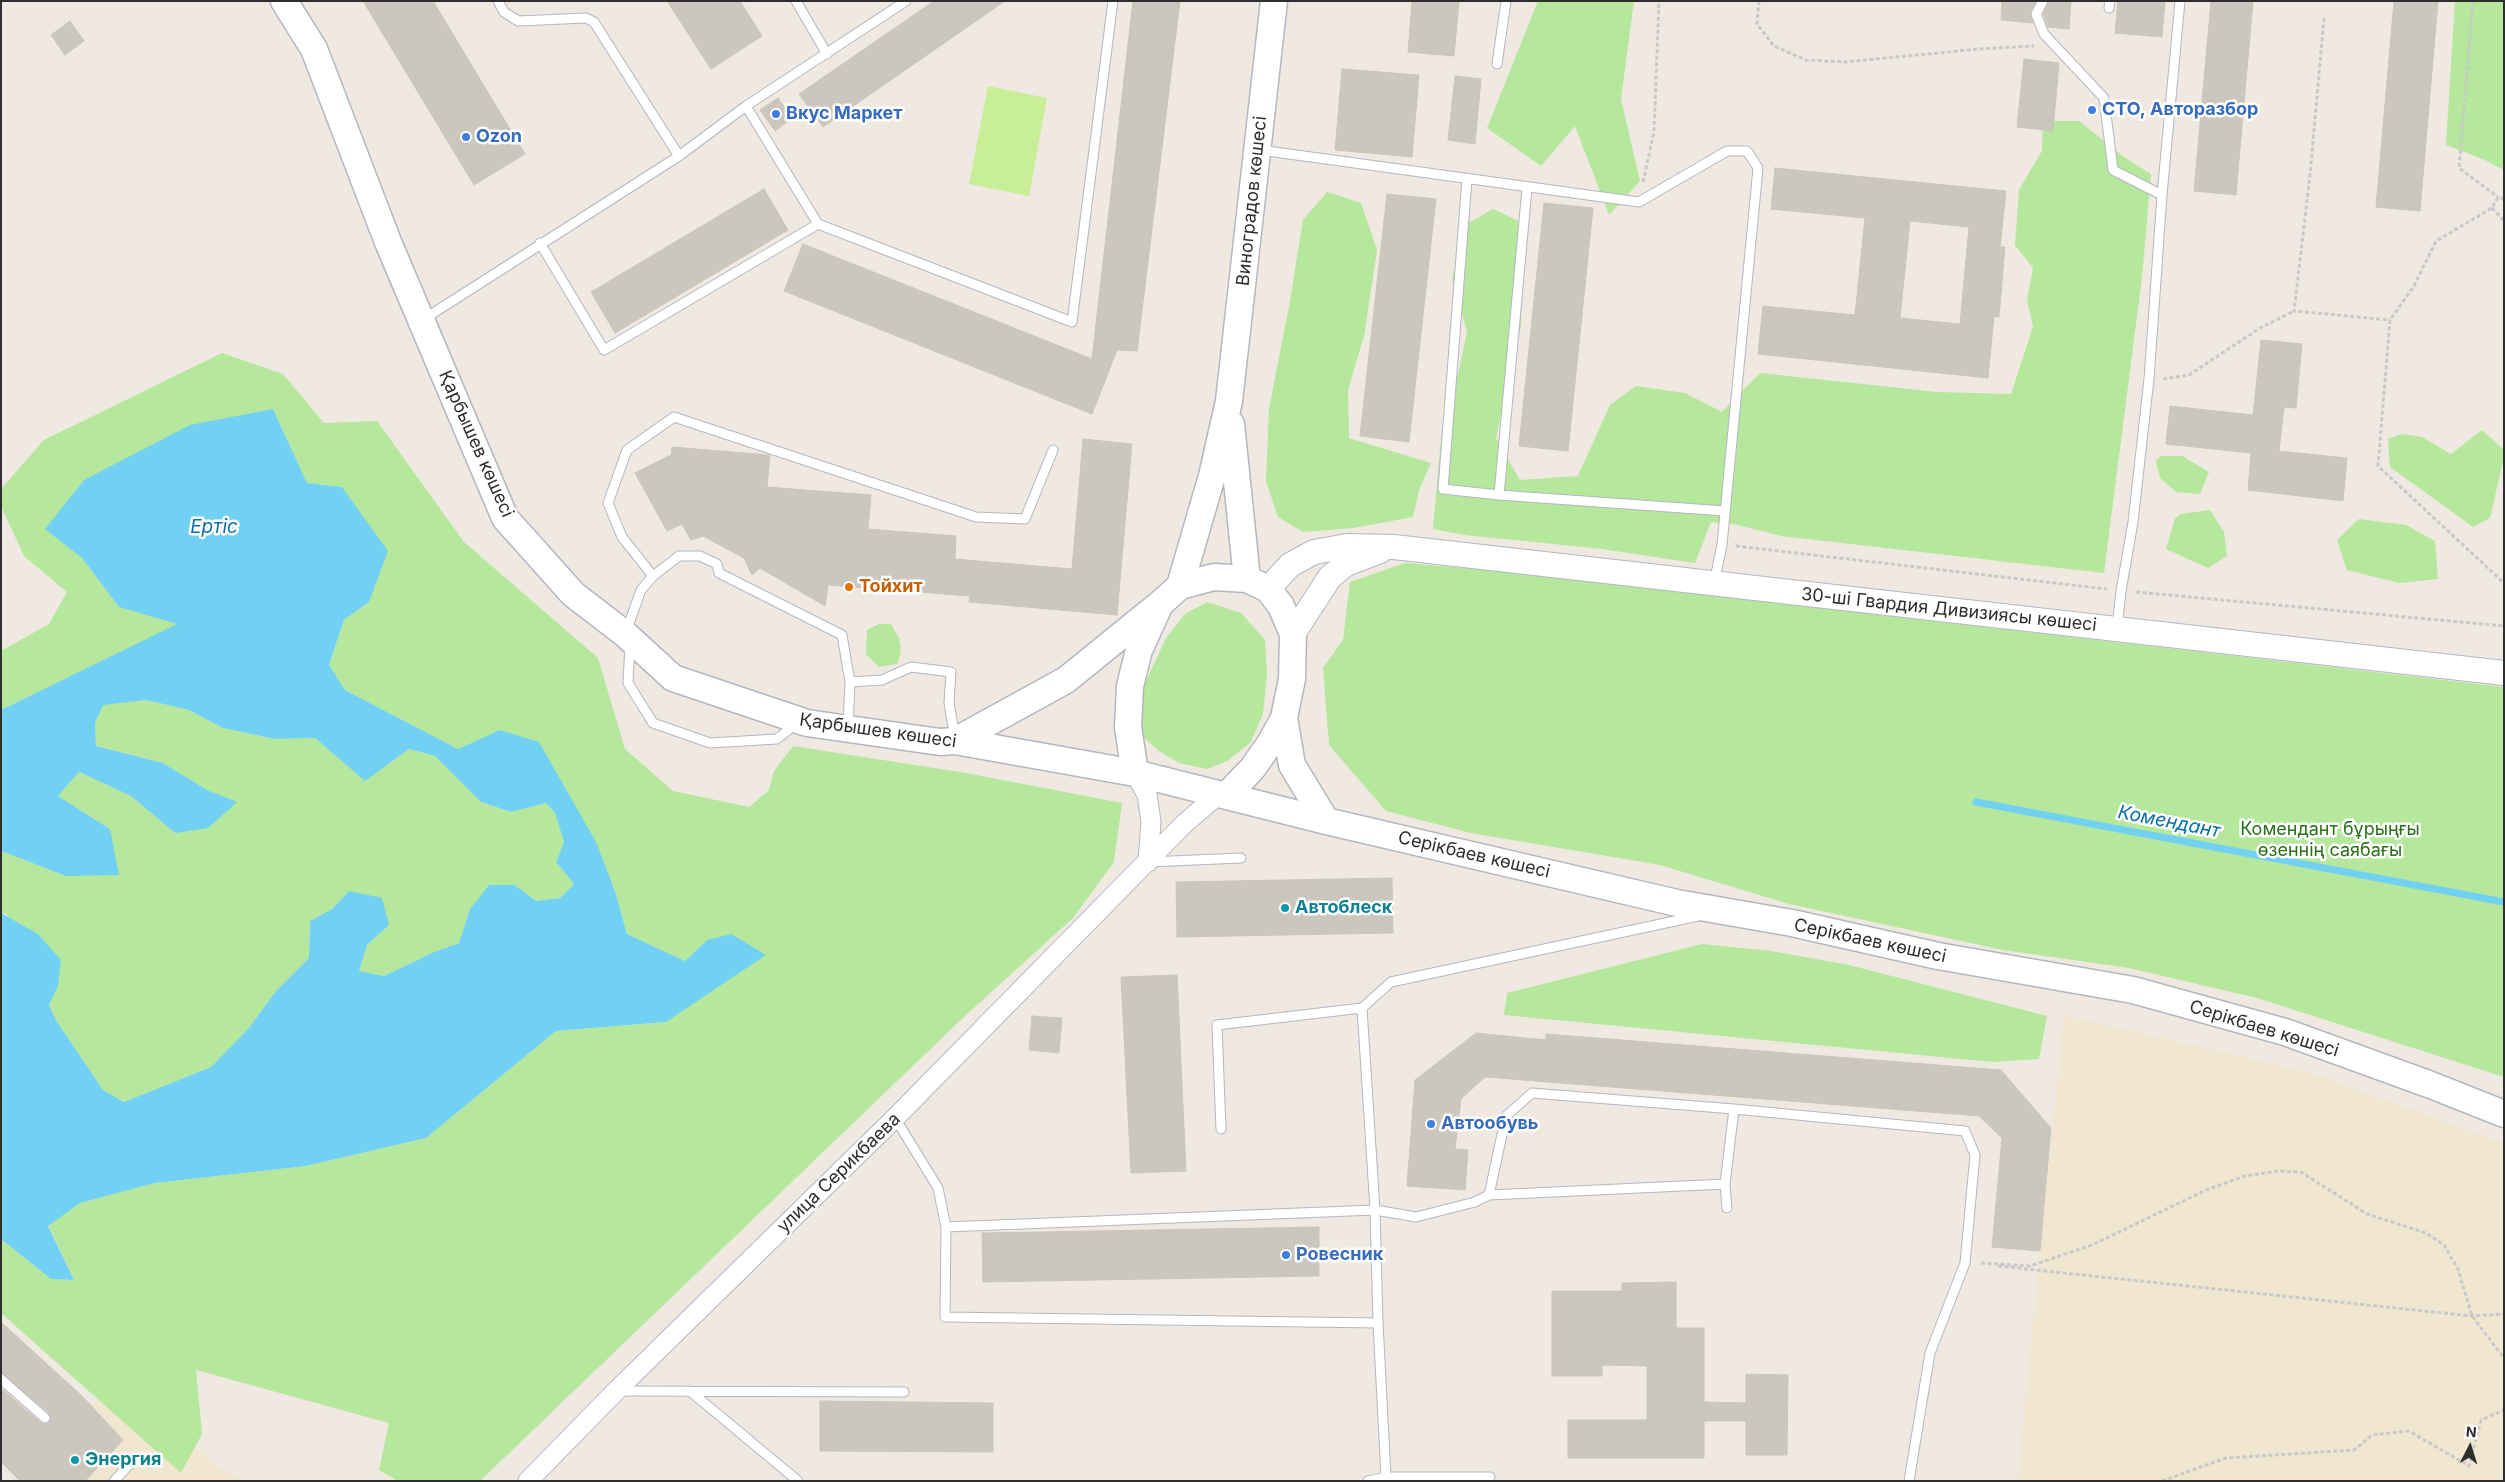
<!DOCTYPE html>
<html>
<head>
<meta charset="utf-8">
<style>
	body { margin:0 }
	#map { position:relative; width:2505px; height:1482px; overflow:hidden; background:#efe9e1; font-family:Inter,sans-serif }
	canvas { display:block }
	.frame { position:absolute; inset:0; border:2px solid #2e2e2e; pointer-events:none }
	.north { position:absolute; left:2445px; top:1422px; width:50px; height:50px; -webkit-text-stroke:4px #fff; paint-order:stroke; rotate:5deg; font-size:14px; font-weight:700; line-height:20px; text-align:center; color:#2e2e2e }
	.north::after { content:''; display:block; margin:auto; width:18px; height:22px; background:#2e2e2e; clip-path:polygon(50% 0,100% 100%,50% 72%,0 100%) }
</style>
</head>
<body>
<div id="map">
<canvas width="2505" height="1482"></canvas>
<div class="frame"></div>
<div class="north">N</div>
</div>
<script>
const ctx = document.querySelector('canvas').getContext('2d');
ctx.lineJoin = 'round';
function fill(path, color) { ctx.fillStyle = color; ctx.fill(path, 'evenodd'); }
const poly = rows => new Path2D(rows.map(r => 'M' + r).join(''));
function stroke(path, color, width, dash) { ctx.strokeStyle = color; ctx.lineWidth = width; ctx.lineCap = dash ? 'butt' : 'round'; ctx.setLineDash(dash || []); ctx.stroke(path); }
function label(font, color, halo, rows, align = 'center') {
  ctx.font = font + ' Inter,sans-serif'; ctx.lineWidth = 5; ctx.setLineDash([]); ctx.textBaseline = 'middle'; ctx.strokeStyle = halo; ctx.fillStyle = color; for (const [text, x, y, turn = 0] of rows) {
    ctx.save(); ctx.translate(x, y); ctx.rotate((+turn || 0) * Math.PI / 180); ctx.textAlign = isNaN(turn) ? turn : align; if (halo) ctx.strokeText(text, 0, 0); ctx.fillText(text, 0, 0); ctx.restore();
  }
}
const education = poly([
	[2064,1015,2308,1072,2504,1143,2504,1481,2017,1481],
	[116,1381,219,1467,244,1481,20,1481]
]);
const green = poly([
	[1538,1,1634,1,1621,99,1640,181,1609,215,1575,126,1541,166,1487,128],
	[2455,1,2504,1,2504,170,2485,160,2446,145],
	[2043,121,2079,121,2124,157,2151,174,2142,277,2104,573,1781,536,1734,524,1711,522,1695,563,1602,549,1465,535,1433,529,1441,438,1456,385,1467,331,1452,278,1467,224,1493,209,1523,223,1521,326,1496,438,1520,480,1578,476,1610,405,1636,386,1685,393,1722,412,1760,373,1937,392,2011,394,2033,327,2027,299,2033,268,2015,245,2019,190,2042,151],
	[1327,192,1361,203,1377,250,1364,336,1348,390,1349,438,1431,463,1419,490,1413,517,1353,528,1303,532,1278,517,1266,481,1269,409,1290,301,1303,220],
	[222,353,283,374,324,423,377,421,464,542,598,658,625,749,673,791,749,807,769,790,774,771,793,746,966,773,1122,803,1114,862,1073,918,967,1014,480,1481,398,1481,379,1470,389,1423,196,1370,202,1434,181,1473,1,1313,1,1239,51,1279,74,1280,48,1225,80,1203,155,1183,306,1166,426,1138,556,1031,666,1022,707,940,685,961,627,934,614,887,500,730,458,749,345,690,329,666,344,620,369,602,342,487,307,483,273,409,84,480,46,529,82,558,119,607,178,624,1,710,1,651,49,624,67,592,24,556,1,506,1,489,44,440],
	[2482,430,2504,450,2504,457,2490,518,2473,527,2390,467,2388,439,2402,434,2422,437,2451,454],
	[2161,456,2182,456,2209,472,2200,494,2176,492,2160,478,2156,461],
	[2210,510,2224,532,2227,556,2208,568,2166,549,2175,518,2181,514],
	[2359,519,2406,525,2435,541,2438,579,2399,583,2347,570,2337,540],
	[1405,563,1500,571,2504,687,2504,1077,2257,998,2129,968,2003,950,1789,904,1660,865,1471,833,1386,811,1329,745,1323,668,1343,640,1350,582],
	[1207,602,1241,613,1265,640,1267,675,1263,714,1251,742,1227,761,1207,769,1179,763,1159,751,1142,736,1138,717,1143,688,1166,638,1185,614],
	[879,624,891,624,899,638,901,652,897,664,879,667,866,654,867,630],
	[146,700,189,710,223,728,275,739,315,738,365,780,409,749,435,756,481,802,511,812,546,803,555,813,564,842,556,862,574,884,560,898,536,901,515,885,470,909,459,943,434,952,384,976,359,971,367,945,389,925,349,891,332,909,310,921,309,958,276,991,248,1029,211,1067,124,1102,103,1090,56,1020,49,1005,58,986,6,914,1,913,1,851,66,876,110,829,58,796,79,772,131,796,175,833,236,803,207,790,163,763,96,746,95,723,103,704],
	[1702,944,1771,951,1849,965,2047,1016,2039,1059,1993,1062,1504,1015,1507,993]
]);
const pitch = poly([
	[988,86,1047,98,1029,196,969,184]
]);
const water = poly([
	[273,409,307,483,342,487,388,551,369,602,344,620,329,665,345,690,458,749,500,730,539,742,596,842,615,891,627,934,685,961,707,940,731,934,766,955,666,1022,556,1031,426,1138,306,1166,155,1183,80,1203,48,1226,74,1280,51,1279,1,1239,1,913,38,934,61,960,58,986,49,1005,56,1020,103,1090,124,1102,211,1067,248,1029,276,991,309,958,310,921,332,909,349,891,382,898,389,925,367,945,359,971,384,976,434,952,459,943,470,909,489,885,515,885,536,901,560,898,574,884,556,862,564,842,555,813,546,803,511,812,481,802,435,756,409,749,365,781,315,738,275,739,223,728,189,710,146,700,103,705,95,723,96,746,163,763,207,790,237,802,208,828,175,833,131,796,79,772,58,796,110,829,119,875,66,876,1,851,1,710,177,624,119,607,82,558,45,529,84,480,190,425]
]);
const stream = poly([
	[1976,802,2504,902]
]);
const building = poly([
	[363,1,433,1,525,154,474,185,363,1],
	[667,1,740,1,762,36,711,69,667,1],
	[934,1,1005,1,823,127,799,94,934,1],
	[1133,1,1180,1,1137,351,1117,350,1092,414,784,291,803,244,1092,359,1133,1],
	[1412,1,1459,1,1454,56,1408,52,1412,1],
	[2002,1,2036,1,2030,13,2033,23,2001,20,2002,1],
	[2049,1,2071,1,2069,29,2048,27,2043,14,2049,1],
	[2118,1,2165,1,2162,37,2115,33,2118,1],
	[2211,1,2253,1,2236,195,2194,191,2211,1],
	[2394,1,2438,1,2420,211,2376,207,2394,1],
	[70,21,84,41,65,55,51,35,70,21],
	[2024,59,2059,63,2053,131,2017,127,2024,59],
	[1342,69,1419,75,1412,157,1335,150,1342,69],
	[1455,76,1481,79,1475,144,1448,140,1455,76],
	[778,98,792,118,775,131,760,110,778,98],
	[1775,168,2006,191,2000,247,2005,247,1999,317,1994,316,1988,378,1758,354,1763,306,1855,315,1865,218,1771,209,1775,168],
	[1910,221,1969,227,1960,324,1900,318,1910,221],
	[764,189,788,230,615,333,591,292,764,189],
	[1387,194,1436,199,1409,442,1360,436,1387,194],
	[1544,203,1593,208,1568,451,1519,446,1544,203],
	[2261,340,2302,344,2296,408,2284,407,2279,451,2347,458,2343,501,2248,490,2251,453,2166,444,2170,406,2253,415,2261,340],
	[1083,439,1132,444,1117,615,969,602,970,596,828,585,825,606,760,568,752,575,744,558,703,536,691,540,682,524,667,531,635,473,671,455,672,447,768,455,770,455,767,487,871,495,868,529,956,536,955,559,1072,569,1083,439],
	[1392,878,1393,933,1177,937,1176,882,1392,878],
	[1177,975,1186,1171,1131,1173,1121,977,1177,975],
	[1032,1016,1062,1018,1059,1053,1029,1050,1032,1016],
	[1476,1033,1546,1040,1546,1034,2001,1070,2051,1128,2040,1251,1992,1247,2002,1138,1979,1116,1485,1077,1461,1099,1455,1149,1468,1150,1465,1190,1407,1186,1415,1080,1476,1033],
	[1319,1227,1319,1276,983,1282,982,1233,1319,1227],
	[1676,1282,1676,1328,1704,1328,1704,1402,1746,1403,1746,1374,1788,1375,1787,1455,1746,1455,1746,1421,1704,1421,1704,1458,1568,1458,1568,1420,1647,1420,1647,1366,1602,1365,1602,1376,1552,1376,1552,1291,1622,1291,1622,1283,1676,1282],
	[1,1322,82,1396,123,1440,85,1481,20,1481,1,1462,1,1388,41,1423,47,1424,51,1419,49,1413,1,1373,1,1322],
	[820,1401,993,1403,993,1452,820,1451,820,1401]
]);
const path = poly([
	[1759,1,1757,24,1774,46,1806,60,1845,62,1978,49,2034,46],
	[2473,1,2459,168,2498,197],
	[2324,18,2310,175,2294,311,2390,320],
	[1643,182,1654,132,1659,1],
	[2504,199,2498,197,2492,208,2436,241,2414,286,2390,320,2378,466,2504,583],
	[2492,208,2504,221],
	[2163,379,2189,375,2260,328,2294,311],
	[1736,546,2107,589],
	[2136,592,2504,626],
	[1981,1263,2030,1266,2092,1245,2206,1190,2245,1176,2278,1171,2301,1172,2367,1214,2426,1233,2444,1245,2458,1269,2472,1316,2504,1358],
	[1998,1266,2472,1316,2504,1314],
	[2162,1481,2226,1458,2354,1450,2372,1435,2409,1431,2469,1466,2481,1420,2504,1410]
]);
const service = poly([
	[498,1,504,12,518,21,586,18,594,22,679,156],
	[796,1,827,54],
	[2043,1,2036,14,2044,34,2104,98,2113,170,2162,195],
	[2109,8,2110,1],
	[1497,64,1506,1],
	[1260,150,1639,202,1727,151,1747,151,1758,168,1722,545,1714,583],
	[1467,179,1443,489,1499,495],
	[1527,188,1499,495,1725,511],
	[818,224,1072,322,1113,1],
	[540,243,604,350,818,224,746,106],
	[424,319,679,156,746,106,906,1],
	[653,576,679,556,700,556,717,564,719,573,842,635,850,682,848,727],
	[2117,628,2121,591,2133,522,2149,379,2162,195,2180,1],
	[626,632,641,590,653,576,622,537,608,503,627,450,674,417,976,517,1025,519,1053,450],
	[630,644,628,683,653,723,710,743,777,739,797,723],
	[850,682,882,680,911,667,951,672,949,703,955,738],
	[1148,862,1241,858],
	[895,1118,938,1188,946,1227,945,1317,1378,1323,1375,1210,1362,1008,1391,982,1698,916],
	[1221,1129,1217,1025,1362,1008],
	[1489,1195,1725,1184],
	[1727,1208,1725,1184,1734,1109],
	[946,1227,1375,1210,1416,1217,1475,1202,1489,1195,1506,1116,1532,1093,1734,1109,1965,1131,1975,1155,1965,1263,1930,1353,1909,1481],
	[1378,1323,1386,1477,1490,1477],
	[1,1379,45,1418],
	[619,1391,904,1392],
	[690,1391,798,1481],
	[114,1481,130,1464],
	[1368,1481,1386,1477]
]);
const minor = poly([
	[1135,773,1147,795,1151,821,1148,862],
	[528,1481,616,1391,895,1118,1184,824,1220,793]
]);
const tertiary = poly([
	[1268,589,1290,565,1314,552,1347,546,1394,547,2504,673],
	[1293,634,1330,577,1346,564,1380,551]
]);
const secondary = poly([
	[284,1,314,49,388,242,505,518,573,594,625,634,673,678,807,723,940,742,955,741,1135,773,1326,821,1677,903,1792,923,1938,956,2133,990,2285,1032,2431,1085,2504,1114],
	[1231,424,1247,579],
	[1180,586,1212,476,1229,401,1274,1],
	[1284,718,1292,765,1326,821],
	[955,741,1066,680,1156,607],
	[1135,773,1128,727,1130,686,1139,650,1160,604,1180,586,1214,577,1247,579,1268,589,1281,606,1293,634,1292,679,1284,718,1271,742,1252,769,1227,795]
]);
const markers = [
	[2092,110,5,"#3f7fe0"],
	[776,114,5,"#3f7fe0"],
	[466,137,5,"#3f7fe0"],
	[849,587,5,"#e8710a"],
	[1285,908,5,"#0f9aa8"],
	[1431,1124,5,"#3f7fe0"],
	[1286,1255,5,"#3f7fe0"],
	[75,1460,5,"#0f9aa8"]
];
const shopNames = [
	["СТО, Авторазбор",2102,110],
	["Вкус Маркет",786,114],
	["Ozon",476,137],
	["Автообувь",1441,1124],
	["Ровесник",1296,1255]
];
const streetNames = [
	["Виноградов көшесі",1252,201,-84],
	["Қарбышев көшесі",476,444,66],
	["30-ші Гвардия Дивизиясы көшесі",1949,610,6],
	["Қарбышев көшесі",878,731,8],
	["Серікбаев көшесі",1474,855,13],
	["Серікбаев көшесі",1870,941,12],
	["Серікбаев көшесі",2264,1029,17],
	["улица Серикбаева",839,1173,-44]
];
const foodNames = [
	["Тойхит",859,587]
];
const parkNames = [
	["Комендант бұрыңғы",2330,830],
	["өзеннің саябағы",2330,851]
];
const cultureNames = [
	["Автоблеск",1295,908],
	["Энергия",85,1460]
];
const waterNames = [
	["Ертіс",214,527],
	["Комендант",2169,822,11]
];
fill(education, '#f1e6d0');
fill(green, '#b5e79c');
fill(pitch, '#c9ee98');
fill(water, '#72d0f3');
stroke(stream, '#72d0f3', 7);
fill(building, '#cbc7bf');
stroke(building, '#cbc5b9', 1);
stroke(service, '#b4b7c1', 11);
stroke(minor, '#b4b7c1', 21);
stroke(tertiary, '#b4b7c1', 26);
stroke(secondary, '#b4b7c1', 29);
stroke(path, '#c9c9c9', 3, [4, 2.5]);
stroke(service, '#fff', 9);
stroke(minor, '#fff', 19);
stroke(tertiary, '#fff', 24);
stroke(secondary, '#fff', 26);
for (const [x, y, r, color] of markers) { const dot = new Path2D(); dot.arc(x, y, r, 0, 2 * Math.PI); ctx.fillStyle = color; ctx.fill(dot); stroke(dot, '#fff', 2); }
label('bold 18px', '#366cbe', '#fff', shopNames, 'left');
label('18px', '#2e2e2e', '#fff', streetNames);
label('bold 18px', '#c56008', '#fff', foodNames, 'left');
label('18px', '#2a7019', '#fff', parkNames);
label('bold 18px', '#0d838f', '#fff', cultureNames, 'left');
label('italic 19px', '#096fa7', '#fff', waterNames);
</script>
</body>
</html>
